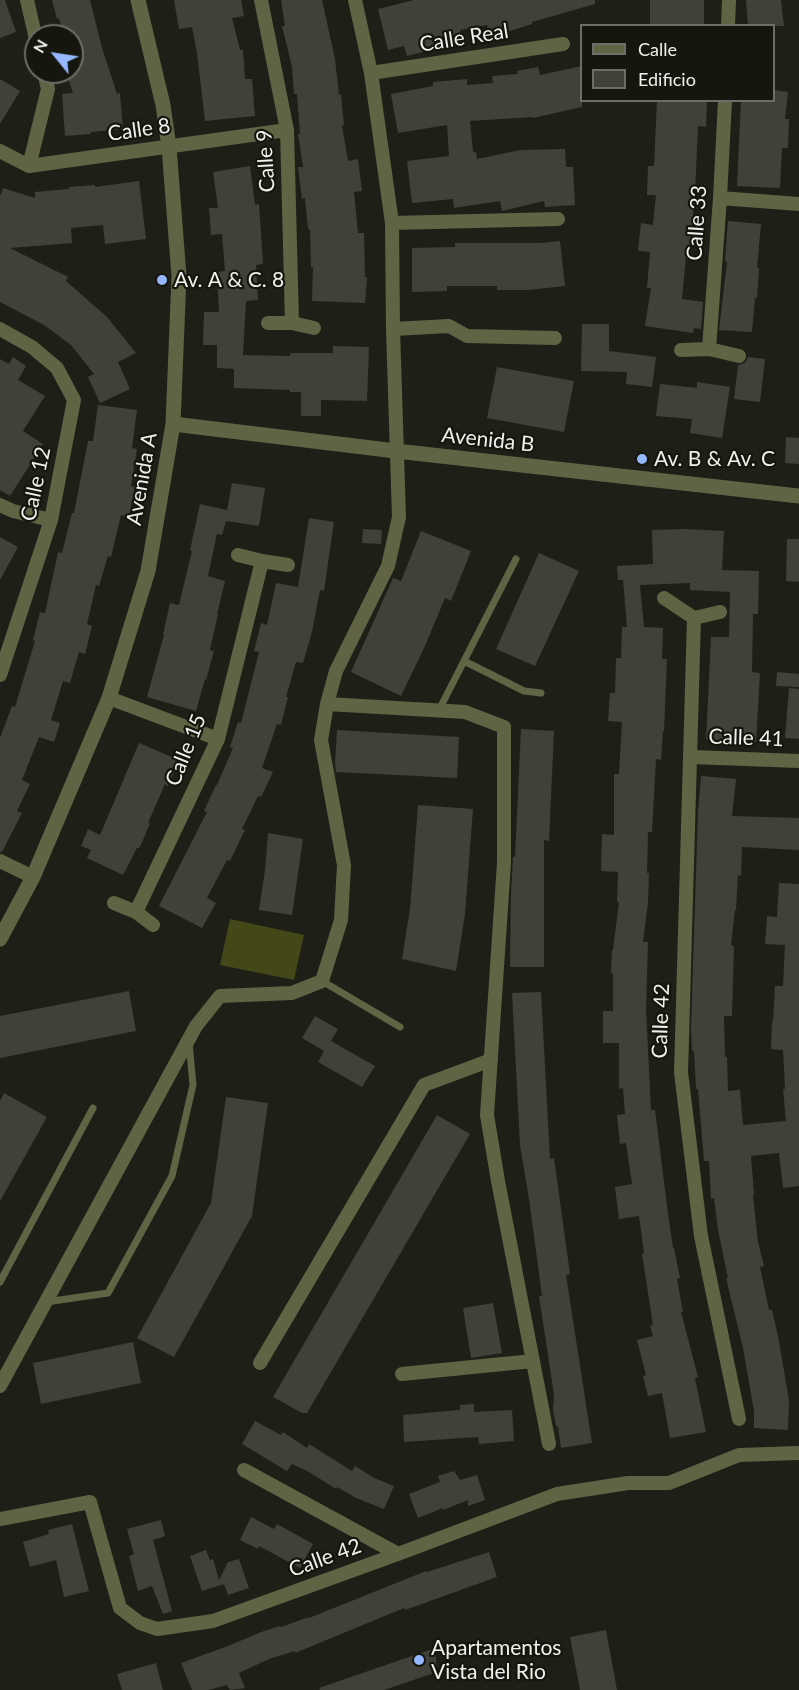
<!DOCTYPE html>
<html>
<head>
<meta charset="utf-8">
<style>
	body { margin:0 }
	#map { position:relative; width:799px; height:1690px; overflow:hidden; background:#1e2017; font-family:Lato,sans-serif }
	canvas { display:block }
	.legend { position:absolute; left:580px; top:24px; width:195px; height:78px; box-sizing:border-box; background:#15160e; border:2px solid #6d6e67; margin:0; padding:8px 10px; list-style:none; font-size:18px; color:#f0f1ec }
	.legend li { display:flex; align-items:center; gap:12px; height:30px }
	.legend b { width:30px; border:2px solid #6d6e67 }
	.north { position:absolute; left:24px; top:24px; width:60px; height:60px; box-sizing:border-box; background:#15160e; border:2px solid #6d6e67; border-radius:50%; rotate:300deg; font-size:16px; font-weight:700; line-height:24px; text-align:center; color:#f0f1ec }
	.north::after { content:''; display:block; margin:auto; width:21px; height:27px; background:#94b7fd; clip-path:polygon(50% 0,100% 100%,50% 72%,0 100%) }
</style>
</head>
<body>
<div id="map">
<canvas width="799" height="1690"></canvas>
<ul class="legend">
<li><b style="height:8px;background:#606444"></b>Calle</li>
<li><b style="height:16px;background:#404138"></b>Edificio</li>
</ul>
<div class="north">N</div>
</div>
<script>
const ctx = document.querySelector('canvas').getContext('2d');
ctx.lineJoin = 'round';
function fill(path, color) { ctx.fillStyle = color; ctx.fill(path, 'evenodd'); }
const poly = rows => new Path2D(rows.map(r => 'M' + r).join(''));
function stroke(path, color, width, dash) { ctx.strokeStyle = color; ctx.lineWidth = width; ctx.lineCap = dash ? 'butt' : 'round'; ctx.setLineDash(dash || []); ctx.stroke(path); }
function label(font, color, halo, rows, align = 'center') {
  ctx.font = font + ' Lato,sans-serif'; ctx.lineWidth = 4.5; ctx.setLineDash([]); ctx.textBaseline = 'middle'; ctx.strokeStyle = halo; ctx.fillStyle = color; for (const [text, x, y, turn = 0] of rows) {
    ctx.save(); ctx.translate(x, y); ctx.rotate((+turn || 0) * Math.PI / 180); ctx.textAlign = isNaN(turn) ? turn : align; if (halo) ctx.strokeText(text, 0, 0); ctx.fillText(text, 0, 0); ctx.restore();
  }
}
const green = poly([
	[230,919,304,935,294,980,220,965]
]);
const building = poly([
	[0,0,5,0,16,32,0,38],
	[52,0,90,0,102,48,117,94,120,93,123,129,91,132,91,134,65,136,62,94,73,93,66,72,72,72,72,36,64,36,59,18,57,19],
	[174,0,241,0,244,16,232,18,240,50,243,50,245,79,252,79,255,116,205,121,197,53,192,27,179,29],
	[281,0,322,0,335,59,339,95,341,94,344,125,342,125,348,161,358,159,362,191,354,192,358,233,364,233,365,277,367,277,365,303,312,301,313,267,311,267,310,229,308,229,305,198,302,199,298,167,303,167,298,134,300,134,297,94,294,94,292,67,282,26,285,26],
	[414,0,595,0,595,4,532,22,532,24,507,32,508,37,490,41,487,25,460,30,463,45,435,50,435,49,407,56,404,46,388,50,378,9],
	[650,0,704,0,704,26,650,26],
	[746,0,781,0,784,26,748,26],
	[582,66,582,107,533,118,532,117,470,121,473,152,476,152,477,159,520,150,565,149,566,167,573,167,575,205,545,207,544,201,502,211,500,201,454,208,453,199,412,203,407,161,449,156,447,125,398,133,391,94,433,86,433,82,467,79,467,85,493,83,492,76,518,74,517,71,538,67,540,75],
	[0,79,20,91,0,124],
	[774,90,788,92,785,119,789,119,788,148,782,148,780,188,737,186,741,100,774,100],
	[657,100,707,101,706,127,698,126,695,194,689,256,686,256,682,299,703,302,701,329,694,328,693,333,645,326,651,288,647,288,650,252,638,251,641,223,653,225,656,195,647,195,648,166,654,166],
	[250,166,255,205,259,204,263,264,256,265,258,300,246,301,243,355,290,356,290,353,333,353,333,346,369,347,367,401,321,400,321,416,301,416,301,392,290,392,290,390,234,388,234,369,217,368,217,345,203,345,204,312,219,312,217,272,225,271,222,234,211,235,209,208,218,208,213,172],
	[139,181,146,239,105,244,103,225,71,228,72,243,10,248,68,277,66,281,107,317,136,353,118,362,130,389,100,403,88,377,94,374,71,345,44,325,0,302,0,196,3,188,35,198,35,192,69,189,69,187,95,185,95,187],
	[728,221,761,224,757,268,759,268,757,298,755,298,752,332,719,330,727,262,725,261],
	[560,241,565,286,528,290,497,290,497,286,447,286,447,291,412,292,412,248,455,247,455,243,540,243],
	[582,324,609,324,609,351,656,357,652,387,626,384,627,372,581,371],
	[13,357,26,366,18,380,45,396,23,431,43,444,10,496,0,490,0,359,9,364],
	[748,357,765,359,760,402,734,399,738,365,745,363],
	[497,367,574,381,564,432,487,418],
	[697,382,730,387,722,438,690,433,692,419,656,416,660,384,697,388],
	[98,405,137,410,132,448,137,449,131,486,135,487,129,517,121,515,111,557,108,556,99,586,96,585,87,624,92,626,85,654,79,652,70,683,63,681,51,720,60,723,54,742,39,737,22,780,30,784,17,811,22,813,2,852,0,852,0,738,12,706,15,707,35,641,33,640,40,612,45,613,58,552,62,553,72,513,74,513,88,441,93,441],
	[786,437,799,438,799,464,785,463],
	[232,483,265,488,259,526,226,521,222,535,217,534,208,576,225,581,217,614,218,614,210,650,214,651,206,680,205,679,196,711,147,697,164,635,163,635,170,603,179,605,192,551,190,550,200,504,227,510],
	[309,518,334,522,324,591,320,590,312,632,303,663,296,662,286,697,288,697,281,725,277,724,262,768,273,772,261,797,258,796,242,829,245,830,230,861,227,860,207,898,216,903,202,928,159,906,207,812,204,811,216,785,217,785,233,748,230,747,238,722,241,723,259,652,254,651,261,623,267,625,276,583,298,587],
	[363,529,382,530,381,544,362,543],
	[686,529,724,531,722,570,759,571,758,614,753,614,752,672,760,673,756,742,706,740,711,637,729,637,730,592,690,590,690,583,640,585,644,627,663,628,662,659,667,659,664,731,663,731,661,760,656,759,652,832,648,832,647,873,649,873,648,903,643,942,648,942,646,1010,651,1110,655,1110,668,1214,673,1248,674,1248,680,1278,677,1279,683,1312,681,1312,698,1377,695,1378,706,1432,670,1438,662,1393,648,1396,643,1376,646,1375,637,1340,653,1336,650,1326,653,1325,642,1254,644,1253,639,1216,619,1219,615,1187,632,1184,626,1143,620,1144,617,1115,625,1114,623,1088,619,1089,619,1043,603,1043,603,1011,613,1011,613,973,611,973,612,950,613,950,619,902,617,902,618,872,601,871,602,834,614,835,614,774,619,774,622,722,608,721,610,693,615,693,616,658,621,658,622,627,627,627,623,580,618,580,617,566,653,564,652,530],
	[421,531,471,551,451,601,445,598,425,646,401,696,351,672,393,578,401,581],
	[0,537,18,547,0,580],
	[787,539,799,539,799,582,786,581],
	[539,553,579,571,535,666,496,649],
	[777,672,799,674,799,687,776,686],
	[789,688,799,689,799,739,785,738],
	[521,729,554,731,549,841,544,840,544,967,510,967,511,894,513,857,515,857],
	[337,730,459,737,457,778,336,772,335,764],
	[139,743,179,760,168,786,165,784,148,823,150,823,143,840,139,848,137,848,123,875,87,858,91,850,81,846,88,829,100,835],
	[701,776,736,779,732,816,799,818,799,850,742,847,741,876,738,875,736,910,735,910,731,945,734,946,732,1016,724,1016,725,1057,727,1057,728,1091,740,1090,743,1125,786,1121,783,1089,785,1089,783,1050,771,1049,772,1021,773,1021,775,986,783,986,785,945,765,944,767,916,777,917,779,883,799,884,799,1186,783,1188,779,1153,751,1156,754,1195,753,1195,758,1242,764,1266,760,1267,769,1310,772,1310,778,1336,789,1400,788,1430,754,1428,754,1411,743,1348,726,1278,728,1278,718,1230,714,1198,711,1199,709,1161,704,1161,698,1089,696,1089,694,1051,692,1051,691,1027,698,812],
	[418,805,473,809,465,914,456,971,402,959,410,909],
	[268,833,303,839,292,915,259,910,265,870],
	[129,991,136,1031,0,1058,0,1016],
	[541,992,550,1159,554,1158,570,1274,566,1275,592,1443,561,1448,558,1426,556,1426,553,1409,554,1395,539,1296,542,1296,529,1199,520,1145,512,993],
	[315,1016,338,1029,331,1041,375,1066,362,1087,318,1062,324,1051,302,1038],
	[4,1093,47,1117,0,1201,0,1101],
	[226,1097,268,1103,252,1216,174,1357,137,1338,211,1203],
	[437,1115,470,1134,307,1413,302,1413,273,1397],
	[493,1303,502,1353,471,1358,463,1308],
	[133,1342,141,1383,41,1404,33,1363],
	[474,1404,474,1412,512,1410,514,1441,479,1444,478,1437,404,1442,403,1415,460,1410,460,1405],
	[255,1421,281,1435,283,1432,307,1448,309,1444,352,1471,355,1466,374,1478,394,1486,384,1509,356,1498,337,1487,336,1489,309,1472,292,1464,287,1471,242,1444],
	[454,1471,460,1480,477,1475,485,1500,468,1506,468,1500,443,1510,443,1508,418,1518,409,1494,440,1482,438,1476],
	[251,1517,274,1529,277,1524,313,1544,300,1568,259,1546,258,1549,240,1540],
	[161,1520,165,1536,153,1540,172,1611,163,1614,152,1586,138,1591,129,1556,134,1554,127,1529],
	[72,1524,89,1591,64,1597,56,1560,30,1567,23,1542,49,1534,48,1530],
	[206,1550,210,1560,213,1559,219,1580,228,1562,239,1559,249,1588,228,1595,224,1584,202,1591,190,1556],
	[489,1552,497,1577,405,1610,404,1608,295,1653,295,1651,269,1659,239,1673,245,1688,230,1690,227,1685,208,1690,192,1690,181,1663,228,1646,261,1632,280,1626,281,1627,309,1617,309,1618,426,1571,427,1572],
	[606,1630,617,1690,580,1690,570,1637],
	[435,1648,437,1672,384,1690,320,1690,319,1688],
	[156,1663,163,1690,122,1690,117,1674]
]);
const service = poly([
	[464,661,524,691,541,693],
	[439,710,516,559],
	[322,981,400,1027],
	[0,1282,93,1108],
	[46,1302,108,1293,172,1176,193,1085,189,1042]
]);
const minor = poly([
	[27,0,36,39],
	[261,0,287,130,292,323],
	[728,26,729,0],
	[371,73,563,44],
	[0,151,29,166,287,130],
	[29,166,48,89,44,72],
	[720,198,799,204],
	[392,223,558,219],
	[268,323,292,323,314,328],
	[0,329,32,347,57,368,74,400,51,520,0,675],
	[393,329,449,326,467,336,555,338],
	[709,349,720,198,725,100],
	[681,350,709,349,739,356],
	[0,505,13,511,51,520],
	[238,555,262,561,288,565],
	[664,598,694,618,720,612],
	[694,618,681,1072,701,1236,739,1419],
	[109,698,218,739],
	[327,704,465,712,504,727,504,863,487,1115,498,1181,549,1444],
	[691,757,799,761],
	[0,861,33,877],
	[114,903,136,912,153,925],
	[136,912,218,739,262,561],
	[260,1363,424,1085,491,1060],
	[402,1374,533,1361],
	[0,1386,196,1026,220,996,292,993,322,981,341,920,344,865,321,740,327,704,336,671,388,566,399,517,393,329,392,223,371,73,355,0],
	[244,1470,398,1554],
	[0,1519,90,1502,120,1608,140,1623,157,1629,213,1621,398,1554,557,1494,628,1483,669,1483,739,1455,799,1453]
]);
const tertiary = poly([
	[173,424,396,451,799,496],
	[0,939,33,877,109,698,148,571,173,424,179,276,169,147,163,105,138,0]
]);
const markers = [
	[162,280,6,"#94b7fd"],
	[642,459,6,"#94b7fd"],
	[419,1660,6,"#94b7fd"]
];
const streetNames = [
	["Calle Real",464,38,-9],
	["Calle 8",139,130,-8],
	["Calle 9",266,161,-93],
	["Calle 33",697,223,-86],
	["Avenida B",488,440,6],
	["Avenida A",142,479,-80],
	["Calle 12",36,484,-78],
	["Calle 41",746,738,2],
	["Calle 15",186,750,-68],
	["Calle 42",661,1021,-88],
	["Calle 42",325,1558,-20]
];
const poiNames = [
	["Av. A & C. 8",174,280],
	["Av. B & Av. C",654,459],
	["Apartamentos",431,1648],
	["Vista del Rio",431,1672]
];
fill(green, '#444819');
fill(building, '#404138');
stroke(service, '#606444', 7);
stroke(minor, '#606444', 14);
stroke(tertiary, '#606444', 15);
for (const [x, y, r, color] of markers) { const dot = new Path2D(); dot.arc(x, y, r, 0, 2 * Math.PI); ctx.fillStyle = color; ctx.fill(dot); stroke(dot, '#15160e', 2); }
label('21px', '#f0f1ec', '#15160e', streetNames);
label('21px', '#f0f1ec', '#15160e', poiNames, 'left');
</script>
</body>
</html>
